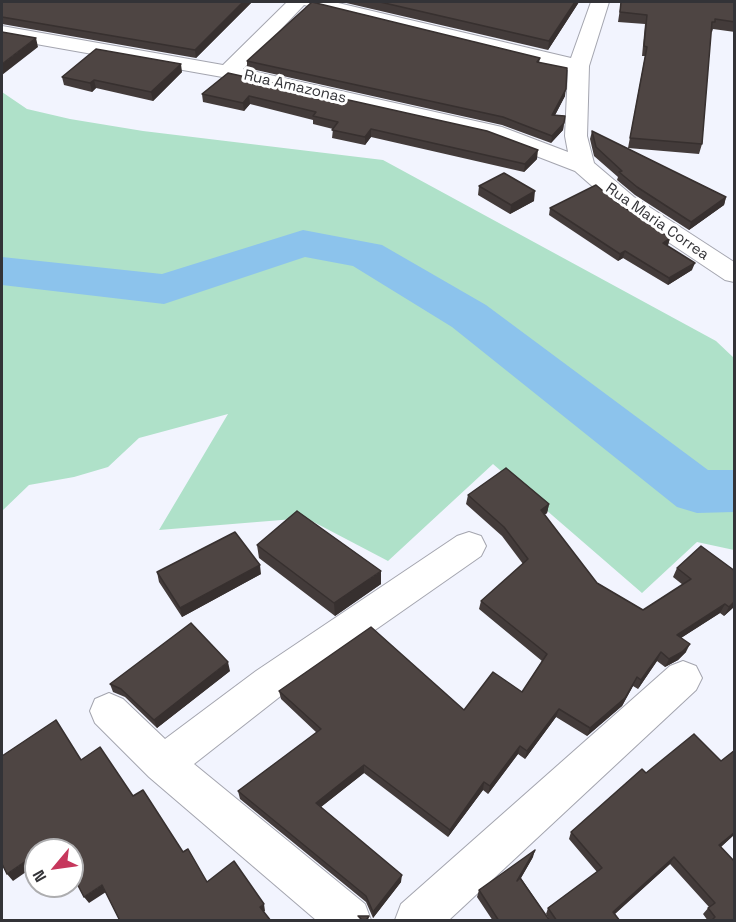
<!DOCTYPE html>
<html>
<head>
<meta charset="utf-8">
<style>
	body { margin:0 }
	#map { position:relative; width:736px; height:922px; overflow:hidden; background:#f2f4fe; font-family:"Space Grotesk",sans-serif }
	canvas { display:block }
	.frame { position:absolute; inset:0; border:3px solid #333337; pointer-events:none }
	.north { position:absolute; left:24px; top:838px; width:60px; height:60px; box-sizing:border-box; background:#fff; border:2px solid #adadaf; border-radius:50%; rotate:241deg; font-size:16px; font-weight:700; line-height:24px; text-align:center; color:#333337 }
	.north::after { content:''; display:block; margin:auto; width:21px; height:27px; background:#c6375c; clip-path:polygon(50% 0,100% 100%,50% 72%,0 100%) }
</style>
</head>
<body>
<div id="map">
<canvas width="736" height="922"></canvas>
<div class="frame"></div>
<div class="north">N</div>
</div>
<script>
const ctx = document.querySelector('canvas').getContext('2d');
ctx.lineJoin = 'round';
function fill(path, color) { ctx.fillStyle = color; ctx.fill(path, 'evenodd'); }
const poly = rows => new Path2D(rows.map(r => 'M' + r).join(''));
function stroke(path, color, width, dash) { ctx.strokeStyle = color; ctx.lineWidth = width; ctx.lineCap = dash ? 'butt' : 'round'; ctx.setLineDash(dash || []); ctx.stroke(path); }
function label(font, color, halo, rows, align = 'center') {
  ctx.font = font + ' "Space Grotesk",sans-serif'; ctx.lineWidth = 6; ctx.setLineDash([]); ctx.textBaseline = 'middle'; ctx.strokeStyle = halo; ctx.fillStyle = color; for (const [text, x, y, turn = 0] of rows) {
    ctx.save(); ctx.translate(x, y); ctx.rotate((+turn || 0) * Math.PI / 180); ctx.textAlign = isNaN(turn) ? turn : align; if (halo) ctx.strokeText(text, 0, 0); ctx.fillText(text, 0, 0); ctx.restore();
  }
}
const green = poly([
	[2,92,27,109,70,119,143,131,383,160,716,341,734,358,734,550,697,542,642,593,493,464,388,561,306,518,159,530,228,414,139,438,108,467,74,477,29,485,2,511]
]);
const river = poly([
	[303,230,382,245,486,305,708,470,734,470,734,512,697,513,677,507,452,327,353,266,305,257,164,304,2,285,2,257,162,274,303,230]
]);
const minor = poly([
	[287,2,334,2,571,58,591,2,609,2,589,66,587,136,594,163,634,197,734,262,734,282,725,280,616,207,575,171,487,137,228,78,2,38,2,26,223,65,287,2],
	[304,5,568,70,565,136,568,152,502,127,243,69,304,5],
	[469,532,481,536,486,546,481,556,282,695,194,764,365,904,371,920,316,920,149,777,95,723,90,711,95,699,109,693,123,699,165,739,256,671,457,536,469,532],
	[683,661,696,666,702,678,696,690,449,920,395,920,401,904,670,666,683,661]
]);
const wall = poly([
	[2,2,252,2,196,58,2,24],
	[342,2,579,2,548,50],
	[621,2,735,2,735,32,713,29,712,32,711,32,702,144,699,154,628,148,645,56,642,56,645,24,618,22],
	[540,58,539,63,565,96,555,115,564,123,563,130,551,143,502,125,247,68,247,61],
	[182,72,153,101,96,88,92,92,64,85,62,77],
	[228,73,537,159,524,172,371,137,365,145,332,138,333,129,313,124,313,120,250,104,244,111,203,102,202,94],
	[592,131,726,197,724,205,689,230,635,195,617,180,618,177,594,156,590,139],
	[479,186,534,201,510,214,478,195],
	[616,202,670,238,668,245,667,246,692,270,668,285,623,258,618,261,549,215,550,208],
	[468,495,549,504,547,513,544,515,597,583,643,610,683,585,673,577,677,568,735,571,735,606,724,616,720,613,681,638,686,652,678,660,665,667,657,661,638,689,633,686,622,706,587,736,556,717,525,759,518,754,488,794,483,790,448,837,364,773,321,807,401,882,373,918,366,902,240,799,238,791,317,733,281,699,279,691,464,710,522,692,542,661,479,609,481,601,523,564,502,536,466,504],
	[257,545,381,584,335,616,259,558],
	[157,572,261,574,182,617,159,582],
	[230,671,157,728,125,697,113,692,110,684],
	[735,750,735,834,721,847,735,921,708,921,703,914,709,907,670,864,615,914,620,921,550,921,546,914,548,908,597,872,569,839,571,832,646,773,721,761],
	[533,857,521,878,550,921,493,921,477,897,479,890]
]);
const shadedWall = poly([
	[243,2,252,2,196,58,195,50],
	[575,2,579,2,548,50,549,41],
	[36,38,38,47,2,75,2,64],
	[181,64,182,72,153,101,151,92],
	[94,80,96,88,92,92,90,83],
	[566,89,565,96,551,123,552,115],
	[249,96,250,104,244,111,243,103],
	[564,123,563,130,551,143,552,136],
	[371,129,371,137,365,145,365,137],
	[538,150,537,159,524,172,525,164],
	[535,191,534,201,510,214,511,205],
	[726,197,724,205,689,230,691,222],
	[670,238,668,245,661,250,663,243],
	[625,251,623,258,618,261,620,254],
	[695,263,692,270,668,285,669,278],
	[549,504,547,513,539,519,541,510],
	[260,565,261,574,182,617,180,608],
	[381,571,381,584,335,616,334,603],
	[735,601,735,606,724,616,729,607],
	[725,604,720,613,673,643,677,635],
	[690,644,686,652,678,660,665,667,669,659],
	[661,652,657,661,638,689,641,680],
	[228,662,230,671,157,728,154,720],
	[637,677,633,686,622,706,587,736,590,728],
	[559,709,556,717,525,759,527,751],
	[520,746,518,754,488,794,490,786],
	[364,765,364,773,317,810,316,803],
	[484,782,483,790,448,837,450,830],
	[735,832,735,834,715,852,719,845],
	[54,842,58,849,57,850,42,850],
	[535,850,533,857,515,888,517,881],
	[36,854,36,865,13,881,7,874],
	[674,857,670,864,610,918,613,912],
	[402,875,401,882,373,918,373,912],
	[102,885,106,892,89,903,84,897],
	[264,904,265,911,262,913,260,907]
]);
const building = poly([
	[2,2,243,2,195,50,2,17,2,2],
	[312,2,540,58,537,62,567,68,566,89,552,115,565,116,564,123,552,136,503,117,247,61,312,2],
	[380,2,575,2,549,41,380,2],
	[621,2,735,2,735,22,715,19,715,22,712,22,702,144,630,138,647,47,644,46,647,15,620,12,621,2],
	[2,32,36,38,2,64,2,32],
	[96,49,181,64,151,92,94,80,90,83,62,77,96,49],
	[228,73,487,131,538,150,525,164,371,129,365,137,332,130,338,122,313,116,316,112,249,96,243,103,202,94,228,73],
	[592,131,663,166,726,197,691,222,637,187,619,172,622,171,596,147,592,131],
	[504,173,535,191,511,205,479,186,504,173],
	[596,185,616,202,670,238,663,243,695,263,669,278,625,251,620,254,550,208,596,185],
	[506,468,549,504,541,510,597,583,643,610,691,579,677,568,701,546,735,571,735,601,729,607,725,604,677,635,690,644,682,652,669,659,661,652,641,680,637,677,625,698,590,728,559,709,527,751,520,746,490,786,484,782,450,830,364,765,316,803,402,875,373,912,366,896,238,791,321,729,279,691,371,627,464,710,493,672,522,692,547,654,481,601,528,559,504,527,468,495,506,468],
	[297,511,381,571,334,603,257,545,297,511],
	[235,532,260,565,180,608,157,572,235,532],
	[191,623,228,662,154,720,121,689,110,684,191,623],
	[56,720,81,760,100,747,133,796,143,790,183,852,188,849,207,882,234,861,264,904,260,907,271,921,120,921,102,885,84,897,72,874,72,850,58,850,54,842,42,850,36,850,36,854,7,874,2,864,2,756,56,720],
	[694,734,721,761,735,750,735,832,719,845,735,862,735,921,711,921,715,917,708,908,715,903,674,857,613,912,620,921,557,921,548,908,602,868,571,832,642,769,646,773,694,734],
	[535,850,517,881,520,878,550,921,499,921,479,890,535,850],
	[358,916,369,916,366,921,363,921,358,916]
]);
const farStreetnames = [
	["Rua Amazonas",295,87,13],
	["Rua Maria Correa",657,222,35]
];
fill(green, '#afe1c9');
fill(river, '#8cc3ec');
stroke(minor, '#a4a5af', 2);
fill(minor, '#fff');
fill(wall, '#433b3a');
fill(shadedWall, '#37302f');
fill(building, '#4e4543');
stroke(building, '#37302f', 1.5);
label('15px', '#333337', '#fff', farStreetnames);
</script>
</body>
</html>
